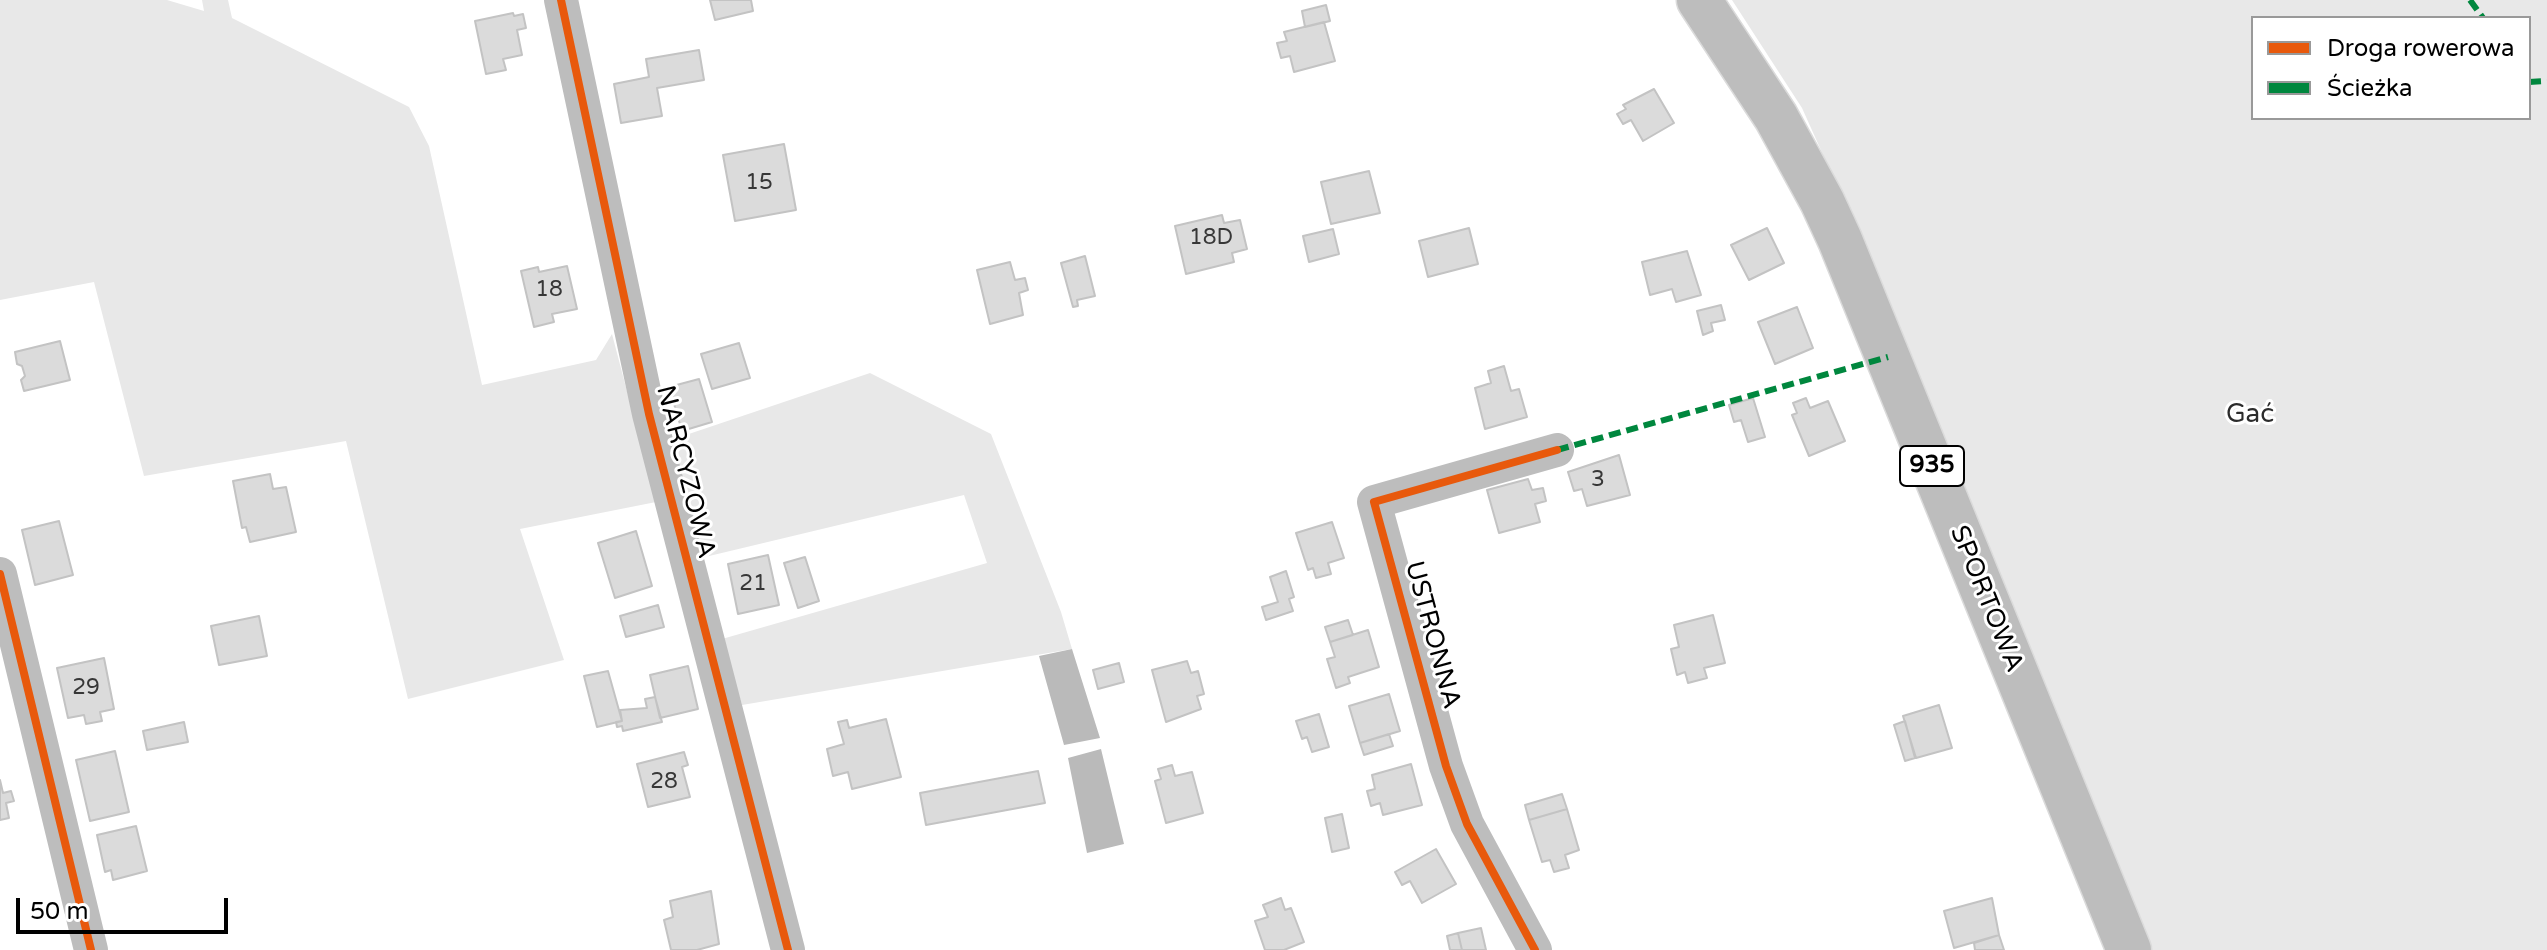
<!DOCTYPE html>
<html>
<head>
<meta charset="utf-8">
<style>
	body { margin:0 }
	#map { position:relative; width:2547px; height:950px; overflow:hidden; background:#fff; font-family:"Varela Round",sans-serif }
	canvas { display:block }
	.legend { position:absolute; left:2251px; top:16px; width:280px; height:104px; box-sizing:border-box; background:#fff; border:2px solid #999; margin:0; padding:10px 14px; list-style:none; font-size:24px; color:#000 }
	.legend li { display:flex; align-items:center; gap:16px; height:40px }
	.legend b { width:40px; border:2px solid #999 }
	.scale { position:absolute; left:16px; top:898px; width:212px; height:36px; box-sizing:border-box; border:4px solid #000; border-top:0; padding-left:10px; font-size:24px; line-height:28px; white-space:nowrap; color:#000; -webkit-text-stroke:6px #fff; paint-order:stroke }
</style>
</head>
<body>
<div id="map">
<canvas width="2547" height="950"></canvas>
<ul class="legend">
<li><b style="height:10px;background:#e8590c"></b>Droga rowerowa</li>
<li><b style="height:10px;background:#00873e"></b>Ścieżka</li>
</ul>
<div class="scale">50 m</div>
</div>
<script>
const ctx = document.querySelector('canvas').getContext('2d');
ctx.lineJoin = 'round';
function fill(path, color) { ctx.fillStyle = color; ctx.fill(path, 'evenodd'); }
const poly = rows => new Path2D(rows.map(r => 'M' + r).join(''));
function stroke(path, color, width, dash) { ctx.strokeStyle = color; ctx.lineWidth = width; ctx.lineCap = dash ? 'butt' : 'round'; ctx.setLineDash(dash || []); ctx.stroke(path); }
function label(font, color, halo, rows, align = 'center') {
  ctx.font = font + ' "Varela Round",sans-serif'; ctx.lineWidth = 6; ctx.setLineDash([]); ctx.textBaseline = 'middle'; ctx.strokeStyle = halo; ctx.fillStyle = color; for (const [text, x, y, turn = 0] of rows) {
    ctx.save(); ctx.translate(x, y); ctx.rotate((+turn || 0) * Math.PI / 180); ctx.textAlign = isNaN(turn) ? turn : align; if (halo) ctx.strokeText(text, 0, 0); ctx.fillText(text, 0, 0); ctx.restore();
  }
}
const green = poly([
	[0,0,167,0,204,11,202,0,228,0,232,18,409,107,429,146,482,385,596,360,612,334,656,502,520,529,564,660,408,699,346,441,144,476,94,282,0,300],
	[1732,0,2547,0,2547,950,2150,950,1882,286,1802,108],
	[2253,18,2529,18,2529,118,2253,118],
	[870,373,991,434,1061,612,1072,649,742,705,722,639,987,563,964,495,705,557,668,441]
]);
const water = poly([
	[1072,649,1100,738,1064,745,1039,656],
	[1101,749,1124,844,1087,853,1068,758]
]);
const building = poly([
	[710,0,751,0,753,11,715,20,710,0],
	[1326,5,1330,21,1305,27,1302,11,1326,5],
	[513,13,514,16,523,14,526,28,517,30,522,55,503,59,506,70,486,74,475,21,513,13],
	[1324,22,1335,61,1294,72,1290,56,1281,58,1277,43,1287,41,1284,32,1324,22],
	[699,50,704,80,657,88,662,116,621,123,614,84,649,77,646,59,699,50],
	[1654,89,1674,123,1643,141,1631,120,1623,124,1617,114,1626,109,1623,105,1654,89],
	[784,144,796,210,735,221,723,155,784,144],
	[1369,171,1380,213,1331,224,1321,182,1369,171],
	[1222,215,1224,223,1240,220,1247,249,1232,253,1234,262,1186,274,1175,226,1222,215],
	[1469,228,1478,264,1428,277,1419,241,1469,228],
	[1767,228,1784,263,1749,280,1731,245,1767,228],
	[1333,229,1339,254,1309,262,1303,236,1333,229],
	[1687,251,1701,295,1676,302,1672,289,1650,295,1642,262,1687,251],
	[1085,256,1095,296,1077,300,1078,306,1073,307,1061,263,1085,256],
	[1010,262,1015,280,1025,278,1028,290,1019,293,1023,315,990,324,977,270,1010,262],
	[567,266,577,309,552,314,554,322,534,327,521,271,538,267,539,272,567,266],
	[1721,305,1725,320,1711,323,1713,331,1703,335,1697,311,1721,305],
	[1797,307,1813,348,1775,364,1758,322,1797,307],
	[60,341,70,380,24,391,21,380,25,376,22,366,17,364,15,352,60,341],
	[739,343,750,378,712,389,701,354,739,343],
	[1504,366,1511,391,1519,389,1527,417,1485,429,1475,388,1491,383,1488,371,1504,366],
	[699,379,712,422,682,431,669,387,699,379],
	[1753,398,1765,437,1748,442,1741,420,1734,422,1729,405,1753,398],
	[1806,398,1810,408,1828,401,1845,441,1809,456,1792,415,1797,413,1793,403,1806,398],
	[1619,455,1630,495,1587,506,1582,489,1574,491,1568,472,1619,455],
	[270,474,273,489,286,487,296,532,250,542,246,527,242,528,233,481,270,474],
	[1528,479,1532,490,1543,488,1546,501,1535,504,1540,522,1499,533,1487,490,1528,479],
	[59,521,73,575,35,585,22,530,59,521],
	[1332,522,1344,558,1328,563,1331,574,1316,578,1313,568,1308,570,1296,533,1332,522],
	[636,531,652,586,615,598,598,543,636,531],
	[768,555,779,605,738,614,728,564,768,555],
	[805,557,819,601,798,608,784,563,805,557],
	[1286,571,1294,597,1289,599,1293,611,1266,620,1262,607,1278,602,1270,577,1286,571],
	[658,605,664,627,626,637,620,616,658,605],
	[1713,615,1725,663,1704,668,1707,678,1688,683,1685,672,1677,675,1671,649,1679,647,1674,625,1713,615],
	[259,616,267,656,219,665,211,626,259,616],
	[1348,620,1353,635,1330,642,1325,627,1348,620],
	[1368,630,1379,667,1348,677,1350,683,1336,688,1327,659,1335,657,1330,642,1368,630],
	[104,658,114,709,100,712,102,721,86,724,84,715,68,718,57,668,104,658],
	[1187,661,1191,673,1198,671,1204,694,1197,696,1201,709,1166,722,1152,670,1187,661],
	[1119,663,1124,682,1098,689,1093,670,1119,663],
	[688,666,698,709,660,718,650,675,688,666],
	[608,671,622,721,597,727,584,676,608,671],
	[1389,694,1400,731,1360,743,1349,706,1389,694],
	[655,697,662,722,623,731,622,726,617,727,616,722,622,721,620,710,647,708,645,699,655,697],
	[1939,705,1952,748,1916,758,1903,716,1939,705],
	[1319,714,1329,747,1312,752,1307,737,1302,739,1296,721,1319,714],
	[886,719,901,777,852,789,848,772,833,776,827,749,844,744,838,722,847,720,849,728,886,719],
	[1905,721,1915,758,1905,761,1894,725,1905,721],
	[184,722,188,742,147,750,143,731,184,722],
	[1389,734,1393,746,1364,755,1360,743,1389,734],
	[115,751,129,812,90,821,76,760,115,751],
	[684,752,688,765,682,767,690,797,648,807,637,764,684,752],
	[1411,764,1422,805,1383,815,1380,803,1371,806,1367,791,1375,789,1372,775,1411,764],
	[1172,765,1175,776,1192,772,1203,813,1166,823,1155,781,1161,779,1158,769,1172,765],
	[1038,771,1045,803,926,825,920,793,1038,771],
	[0,780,3,793,11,791,14,801,6,803,9,818,0,820,0,780],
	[1562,794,1567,809,1529,820,1525,805,1562,794],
	[1567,809,1579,850,1565,855,1569,868,1554,872,1550,860,1542,862,1529,820,1567,809],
	[1342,814,1349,848,1332,852,1325,818,1342,814],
	[136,826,147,871,113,880,111,870,105,872,97,835,136,826],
	[1436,849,1456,884,1422,903,1410,881,1402,885,1395,872,1436,849],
	[711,891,719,944,697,950,671,950,664,920,673,917,670,901,711,891],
	[1281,898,1285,910,1291,908,1304,942,1284,950,1265,950,1255,921,1268,917,1263,905,1281,898],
	[1992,898,1999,935,1954,948,1944,911,1992,898],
	[1481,928,1486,950,1462,950,1458,933,1481,928],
	[1458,933,1462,950,1450,950,1447,936,1458,933],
	[1999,935,2004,950,1975,950,1974,943,1999,935]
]);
const street = poly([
	[561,0,649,414,788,950],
	[0,574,91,950],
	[1535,950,1467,824,1446,766,1374,502,1557,450]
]);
const primary = poly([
	[1699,0,1776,117,1822,201,1840,240,2129,950]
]);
const quiet = poly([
	[2470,0,2483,18],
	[2529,82,2547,81],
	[1557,450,1888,357]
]);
const cycleway = poly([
	[561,0,649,414,788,950],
	[0,574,91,950],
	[1535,950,1467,824,1446,766,1374,502,1557,450]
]);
const numberNames = [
	["15",759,183],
	["18D",1211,238],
	["18",549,290],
	["3",1598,480],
	["21",753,584],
	["29",86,688],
	["28",664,782]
];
const shields = [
	[1932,466,64]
];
const shieldNames = [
	["935",1932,466]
];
const parkNames = [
	["Gać",2250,415]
];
const streetNames = [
	["NARCYZOWA",685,472,76],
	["SPORTOWA",1986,599,68],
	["USTRONNA",1432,635,75]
];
fill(green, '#e8e8e8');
fill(water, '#bababa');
fill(building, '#dbdbdb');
stroke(building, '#c3c3c3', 2);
stroke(primary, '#dbdbdb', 47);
stroke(street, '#bdbdbd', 34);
stroke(primary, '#bdbdbd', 44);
stroke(quiet, '#00873e', 6, [12, 6]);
stroke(cycleway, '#e8590c', 8);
label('22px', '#373737', null, numberNames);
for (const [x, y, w] of shields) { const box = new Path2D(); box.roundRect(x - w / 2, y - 20, w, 40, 6); ctx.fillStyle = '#fff'; ctx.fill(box); stroke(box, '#000', 2); }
label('bold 24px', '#000', null, shieldNames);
label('26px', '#2c2c2c', '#fff', parkNames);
label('26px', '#000', '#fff', streetNames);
</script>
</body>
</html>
